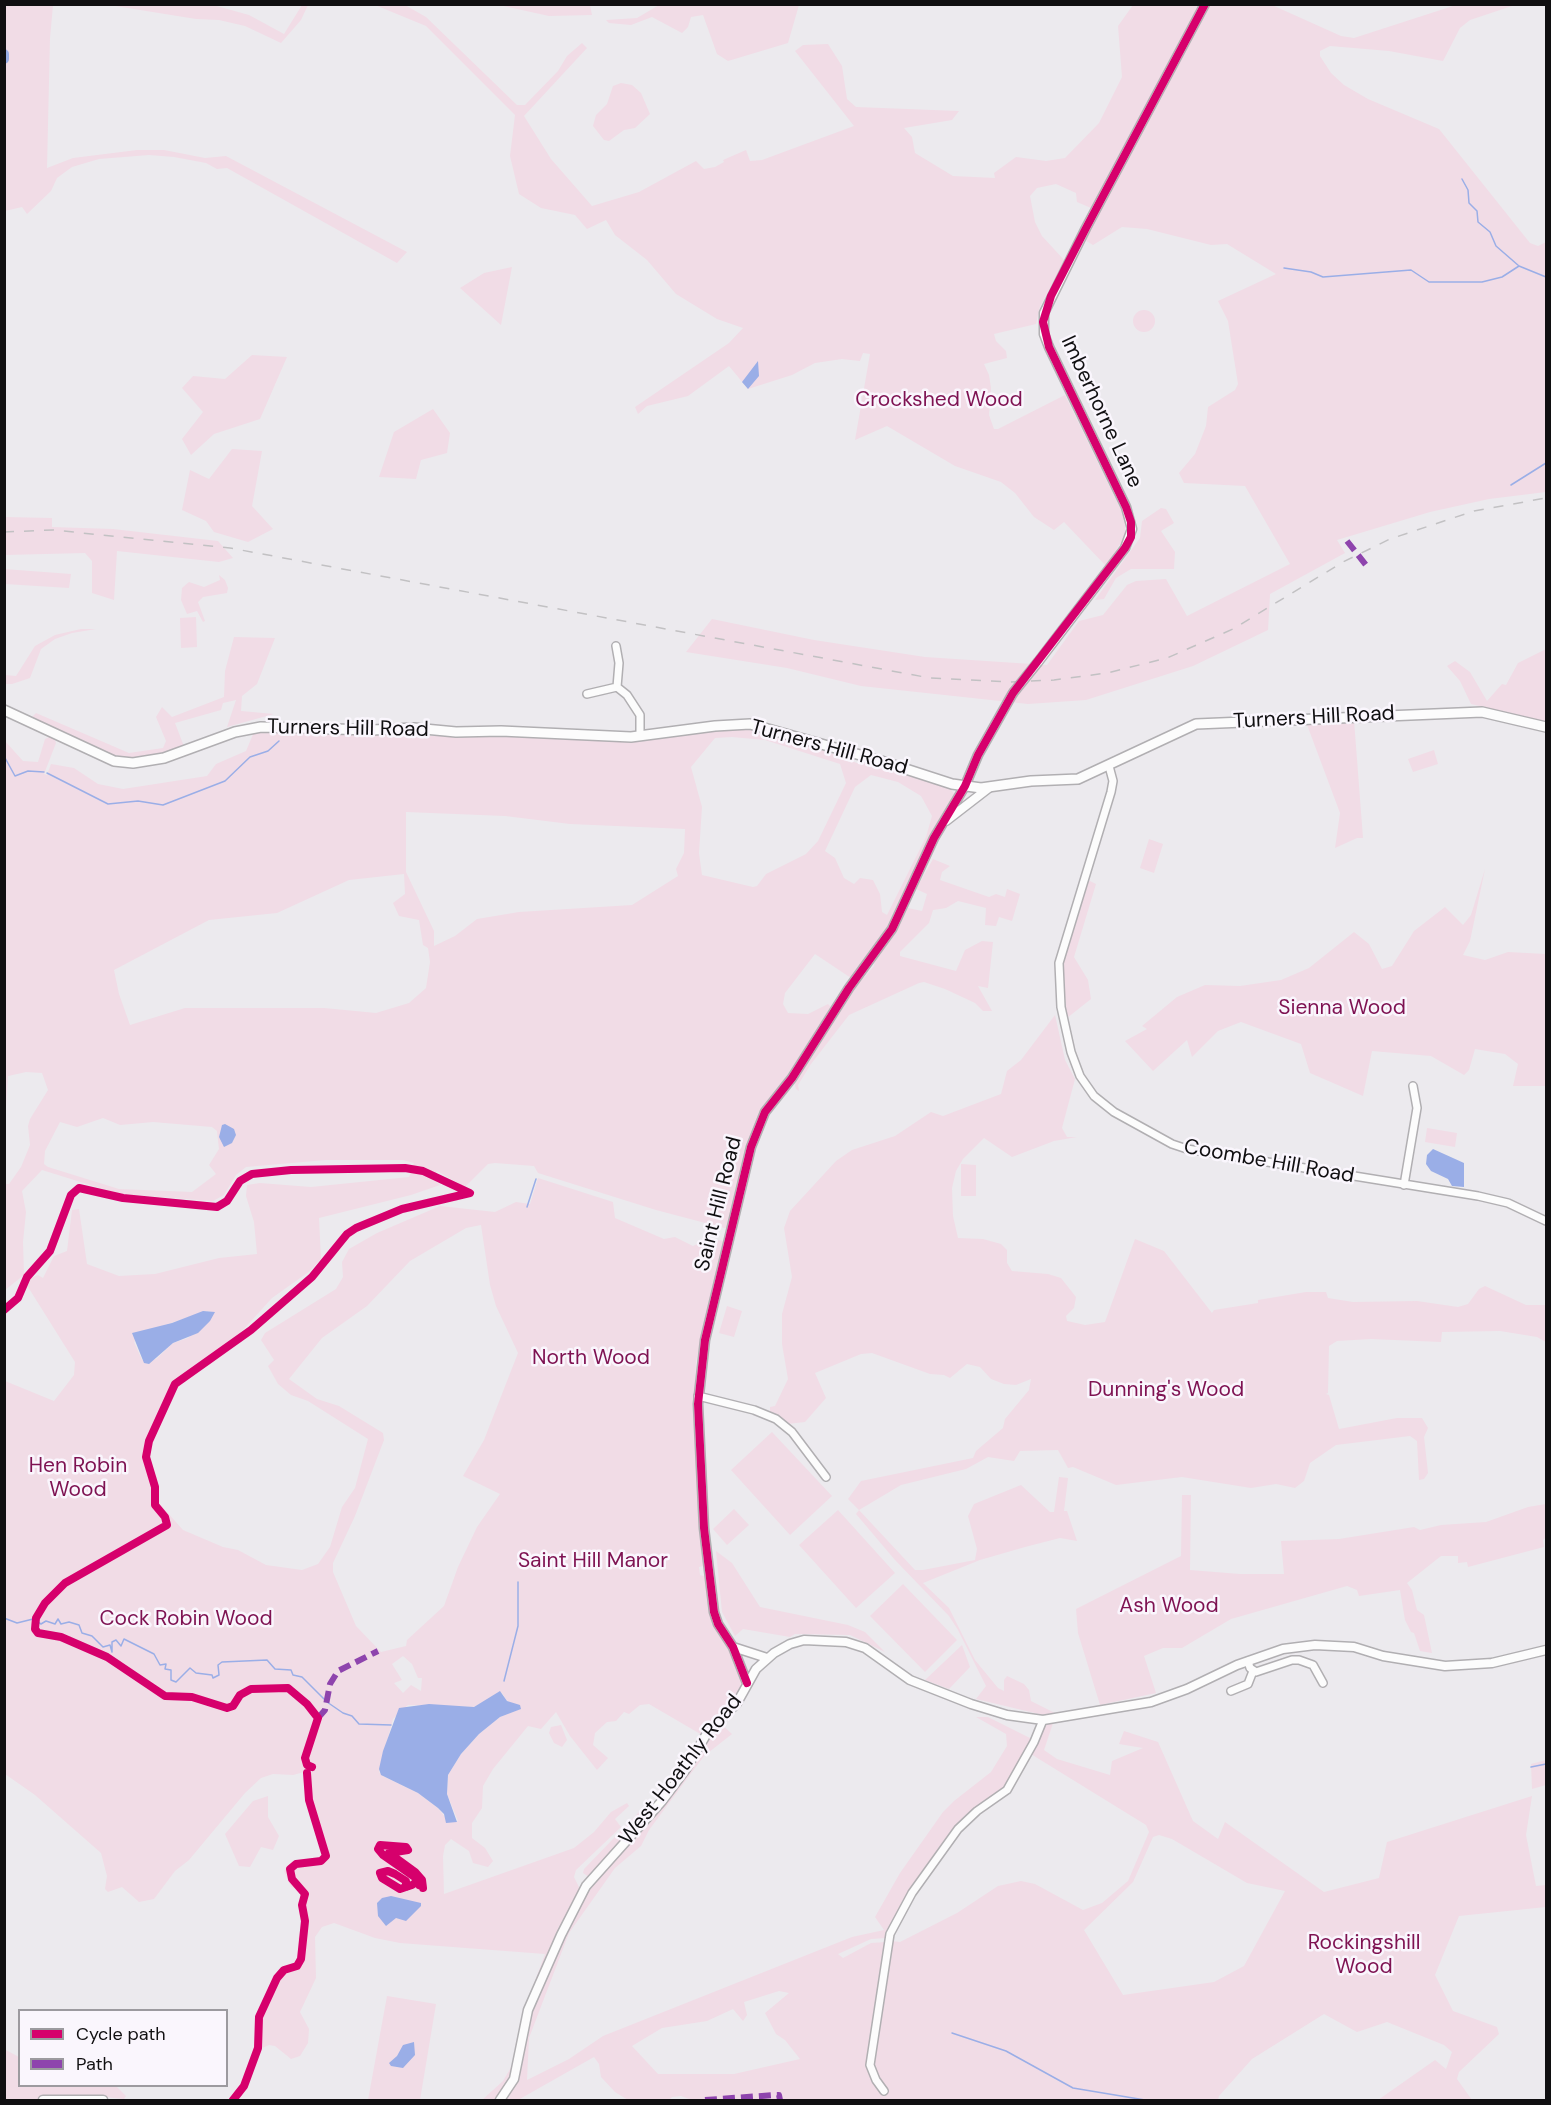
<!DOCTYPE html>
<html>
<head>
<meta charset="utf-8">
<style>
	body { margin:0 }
	#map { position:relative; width:1551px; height:2105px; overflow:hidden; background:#eceaee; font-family:"DM Sans",sans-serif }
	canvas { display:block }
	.frame { position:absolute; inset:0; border:6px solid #100f11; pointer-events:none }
	.legend { position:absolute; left:18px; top:2009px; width:210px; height:78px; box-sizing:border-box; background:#faf6fd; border:2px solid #9c9a9f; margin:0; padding:8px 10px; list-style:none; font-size:18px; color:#100f11 }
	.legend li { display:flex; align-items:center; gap:12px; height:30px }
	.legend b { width:30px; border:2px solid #9c9a9f }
</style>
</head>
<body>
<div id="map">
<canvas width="1551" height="2105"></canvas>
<div class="frame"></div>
<ul class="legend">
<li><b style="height:8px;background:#d6006c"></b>Cycle path</li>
<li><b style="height:8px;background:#8e44ad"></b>Path</li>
</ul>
</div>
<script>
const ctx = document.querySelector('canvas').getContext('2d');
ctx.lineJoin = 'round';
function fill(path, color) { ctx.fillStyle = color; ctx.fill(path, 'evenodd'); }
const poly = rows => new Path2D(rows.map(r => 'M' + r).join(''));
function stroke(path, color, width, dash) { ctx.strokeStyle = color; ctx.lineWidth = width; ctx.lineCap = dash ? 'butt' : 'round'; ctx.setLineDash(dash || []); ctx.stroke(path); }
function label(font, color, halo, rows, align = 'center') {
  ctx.font = font + ' "DM Sans",sans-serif'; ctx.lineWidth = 5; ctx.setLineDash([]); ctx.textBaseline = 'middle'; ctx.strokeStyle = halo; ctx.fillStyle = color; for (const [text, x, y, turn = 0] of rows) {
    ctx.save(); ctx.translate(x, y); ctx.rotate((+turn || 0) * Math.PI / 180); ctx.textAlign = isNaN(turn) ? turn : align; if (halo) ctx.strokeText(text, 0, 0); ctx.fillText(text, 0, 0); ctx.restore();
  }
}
const green = poly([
	[4,5,53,5,50,38,47,168,73,158,137,150,164,150,205,158,226,156,407,252,397,263,227,168,217,169,206,163,174,157,149,155,99,159,72,167,57,178,51,191,27,214,22,207,5,211],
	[109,5,213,5,249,15,284,34,302,5,308,5,301,20,281,43,245,26,219,20,196,19],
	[375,5,405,5,426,17,517,105,525,105,558,71,567,56,582,43,587,48,524,116,551,159,592,206,639,192,696,161,704,169,715,167,724,162,723,160,746,150,750,161,762,160,854,126,795,51,803,45,828,44,842,66,847,99,856,107,959,111,952,120,904,128,912,137,915,153,953,176,995,178,994,173,1016,157,1046,161,1065,158,1099,123,1122,77,1118,26,1133,5,1272,5,1341,36,1354,38,1456,5,1515,5,1470,20,1460,28,1443,61,1389,51,1330,46,1320,51,1320,56,1331,73,1344,85,1368,99,1439,129,1530,243,1538,246,1546,242,1546,492,1489,499,1430,512,1337,540,1345,553,1270,594,1268,630,1193,666,1086,700,1028,704,861,686,787,668,686,652,712,619,814,640,925,657,1047,665,1079,621,1103,615,1127,585,1136,581,1166,579,1187,616,1290,564,1245,486,1184,483,1179,473,1195,454,1206,426,1208,407,1235,390,1238,384,1228,321,1218,301,1276,274,1227,244,1211,245,1147,229,1122,227,1093,245,1083,239,1098,211,1077,202,1076,193,1056,184,1037,188,1030,196,1035,222,1042,236,1065,261,1040,306,1036,324,994,334,996,341,1006,351,1007,358,984,364,989,375,991,388,989,415,994,429,998,429,1065,395,1125,518,1125,536,1106,566,1064,522,1054,530,1034,517,1015,493,1001,482,955,466,887,426,855,440,870,354,863,353,860,361,842,359,815,363,792,375,748,389,729,366,688,396,647,406,638,414,635,407,729,343,743,328,717,319,676,294,647,260,615,235,606,220,587,229,575,215,541,208,519,194,510,156,515,115,426,26],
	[499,5,590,5,592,15,549,16],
	[659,5,659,4,799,5,788,43,728,61,717,54,703,15,691,17,688,27,682,33,652,17,631,25,609,23,606,20,637,18],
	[621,83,632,85,641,93,650,114,635,128,624,130,609,141,604,140,593,126,596,115,607,104,613,86],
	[512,267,501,325,460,288,484,273],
	'1133 321a11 11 0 1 1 22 0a11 11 0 1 1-22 0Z',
	[252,355,287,357,260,419,214,434,191,455,182,439,203,412,182,388,193,376,225,379],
	[433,409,450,433,447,453,421,460,416,479,379,477,394,432],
	[232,449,262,451,252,506,273,529,248,542,214,532,206,521,182,510,190,470,209,479],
	[1161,508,1166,509,1174,523,1161,531,1175,552,1174,569,1131,569,1116,578,1104,599,1095,600,1140,538,1142,521],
	[5,517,52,518,52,527,113,529,218,541,233,558,219,562,117,551,114,600,92,593,92,561,85,553,5,555],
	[4,569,71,574,69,588,5,584],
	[219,575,225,580,228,588,227,593,203,597,198,602,205,621,203,622,197,611,187,614,181,600,182,588,189,582,204,587,220,580],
	[196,617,197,647,181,648,180,618],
	[81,629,96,629,72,633,55,639,41,649,30,678,12,684,5,684,5,675,16,676,35,646,55,635],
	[234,637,275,638,257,684,242,696,241,711,274,714,227,727,236,700,223,703,221,710,175,723,185,749,131,759,115,756,31,718,36,713,129,753,163,748,166,741,156,717,162,707,172,717,224,697,225,671],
	[1546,649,1546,722,1471,704,1460,681,1447,666,1455,661,1470,672,1487,701,1502,684,1506,685,1518,663],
	[1354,720,1363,838,1357,838,1335,848,1340,813,1306,722],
	[716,728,748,729,780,734,857,763,878,763,936,782,951,789,956,797,935,826,885,931,851,978,815,954,785,993,783,1004,788,1013,808,1014,828,1004,832,1008,772,1098,728,1229,656,1210,538,1173,534,1166,495,1163,488,1164,465,1187,437,1171,434,1180,440,1185,411,1195,319,1218,321,1259,310,1271,272,1298,214,1362,188,1377,175,1390,150,1448,150,1468,157,1477,159,1503,183,1530,223,1547,238,1550,266,1565,302,1570,318,1564,330,1547,342,1507,355,1488,368,1439,308,1401,291,1395,278,1384,268,1366,274,1360,261,1340,265,1333,336,1289,343,1277,342,1262,349,1249,377,1233,440,1206,495,1212,516,1202,530,1204,538,1178,613,1202,615,1218,664,1239,675,1237,693,1246,708,1239,725,1241,696,1361,694,1416,704,1566,699,1567,700,1575,707,1577,708,1594,733,1653,741,1682,740,1691,735,1701,716,1719,732,1734,704,1756,649,1830,641,1846,615,1868,569,1933,529,2038,527,2080,569,2059,603,2036,852,1937,884,1930,875,1917,900,1873,943,1812,954,1801,991,1772,1007,1746,1006,1734,976,1717,988,1717,1036,1741,1043,1724,1053,1723,1044,1750,1057,1759,1110,1775,1112,1761,1143,1748,1119,1744,1124,1731,1158,1742,1193,1821,1218,1839,1225,1822,1324,1892,1379,1878,1387,1842,1532,1796,1526,1835,1536,1886,1546,1885,1546,1907,1459,1916,1435,1975,1453,2011,1497,2027,1499,2034,1459,2072,1457,2079,1472,2100,1378,2100,1435,2060,1446,2069,1452,2052,1444,2045,1387,2022,1357,2032,1324,2014,1252,2059,1219,2096,1218,2100,692,2100,681,2096,672,2097,669,2100,628,2100,615,2092,601,2077,599,2064,594,2057,518,2100,482,2100,503,2081,513,2064,525,2008,545,1954,400,1943,375,1938,334,1923,322,1927,315,1937,316,1978,300,2012,309,2029,308,2043,300,2056,291,2059,275,2046,269,2045,260,2049,263,2016,282,1974,302,1965,305,1946,298,1939,306,1919,304,1911,307,1891,291,1887,284,1871,292,1861,312,1866,323,1856,324,1850,305,1798,304,1772,293,1775,273,1774,261,1778,245,1793,189,1860,175,1871,154,1899,139,1902,122,1887,108,1892,105,1889,107,1876,101,1853,35,1795,5,1774,5,1381,54,1401,74,1375,75,1362,28,1287,29,1279,38,1275,43,1278,54,1256,67,1251,72,1210,79,1209,87,1264,119,1276,155,1274,219,1258,257,1254,254,1222,246,1196,247,1185,260,1183,311,1187,409,1177,414,1163,403,1160,326,1160,246,1167,236,1175,224,1195,213,1201,119,1194,42,1170,22,1191,26,1212,23,1242,24,1275,5,1290,5,1184,9,1184,21,1167,30,1145,28,1126,30,1119,48,1090,42,1073,26,1072,8,1076,5,1122,5,741,23,761,38,762,45,739,49,737,54,738,56,743,44,774,47,775,51,764,74,768,98,784,123,789,207,776,216,764,246,751,254,732,266,730,383,734,391,737,500,734,607,740,656,739],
	[732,737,765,740,840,764,846,783,818,841,806,854,766,874,757,886,753,887,702,875,699,853,702,807,691,767,715,738],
	[871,775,898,782,921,796,932,816,926,837,887,915,882,912,880,894,873,880,860,878,854,884,844,878,835,858,825,851,855,787],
	[406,812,505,816,570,824,685,829,684,853,676,869,678,876,632,905,519,912,477,919,455,936,434,946,434,931,406,872],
	[404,874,405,894,393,903,399,916,419,920,423,945,428,948,430,962,426,988,409,1003,376,1013,324,1008,185,1008,130,1025,119,994,114,970,209,920,277,913,349,880],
	[103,1118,120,1125,153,1122,212,1127,217,1131,219,1149,209,1165,216,1174,192,1192,119,1189,48,1167,44,1164,45,1151,60,1122,77,1127],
	[481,1225,490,1285,496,1306,518,1353,484,1440,463,1476,500,1494,477,1527,458,1567,444,1606,407,1640,406,1646,381,1652,356,1626,333,1572,333,1563,355,1516,384,1440,383,1433,339,1406,317,1399,289,1379,322,1338,367,1306,410,1261,466,1228],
	[206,1311,212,1312,188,1338,173,1343,156,1359,142,1360,134,1342,148,1331],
	[403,1656,412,1664,418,1678,422,1678,421,1691,411,1685,403,1693,394,1683,402,1680,392,1664],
	[498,1692,502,1693,507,1701,515,1705,516,1710,500,1717,479,1734,461,1754,448,1775,447,1794,458,1821,451,1822,446,1818,438,1808,418,1793,383,1776,379,1772,393,1719,408,1705,474,1707,493,1698],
	[649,1704,702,1735,676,1778,651,1809,643,1808,584,1869,583,1873,589,1877,580,1889,574,1877,576,1870,621,1827,615,1819,629,1806,627,1803,611,1812,594,1832,574,1848,444,1894,443,1856,445,1845,451,1839,469,1851,473,1863,488,1867,493,1861,485,1848,472,1838,472,1823,482,1808,483,1786,493,1769,528,1726,541,1729,556,1712,570,1736,597,1770,608,1758,593,1745,595,1733,607,1722,616,1721,624,1712,629,1714,640,1705],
	[1026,1751,1146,1825,1149,1832,1128,1881,1102,1903,1083,1910,1035,1884,1021,1881,998,1886,957,1913,900,1942,892,1941,883,1994,878,1992,886,1942,871,1943,843,1958,838,1954,871,1939,886,1938,910,1891,956,1827,971,1811,1006,1787],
	[1159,1835,1172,1839,1247,1883,1285,1891,1244,1966,1214,1982,1123,1995,1084,1930,1133,1882,1153,1837],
	[779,1991,789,1993,765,2013,776,2034,785,2040,800,2059,734,2074,658,2074,632,2046,662,2028,707,2021,733,2009,743,2021,747,2015,744,2002],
	[1434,750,1438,764,1413,772,1408,759],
	[1149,839,1163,844,1154,873,1140,868],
	[933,859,950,866,942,872,940,880,989,897,996,894,1005,897,1007,889,1020,894,1012,921,999,917,996,926,985,925,986,908,958,901,946,908,933,910,929,923,900,952,900,956,956,971,965,950,982,941,993,942,988,988,978,986,992,1011,983,1011,975,1003,945,989,924,982,919,983,849,1015,811,1064,798,1085,799,1091,796,1089,794,1082,853,990,874,966,875,958,908,908,922,911,927,894,916,889],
	[1485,869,1470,941,1463,955,1485,960,1508,952,1546,954,1546,1086,1513,1086,1518,1064,1505,1054,1475,1049,1469,1070,1464,1075,1431,1056,1372,1051,1363,1096,1310,1073,1301,1044,1241,1022,1218,1031,1192,1057,1187,1040,1153,1071,1125,1041,1147,1029,1142,1026,1177,997,1205,985,1240,986,1281,980,1309,968,1354,932,1369,944,1382,969,1392,966,1414,931,1445,907,1463,925,1471,915],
	[1088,880,1096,884,1074,957,1088,980,1091,999,1067,1018,1062,967],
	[1055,1015,1065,1060,1075,1079,1062,1128,1067,1137,1077,1137,1054,1141,1012,1157,984,1138,963,1159,956,1171,952,1188,953,1216,958,1238,983,1239,1001,1244,1007,1250,1007,1263,1012,1271,1048,1274,1061,1278,1076,1297,1074,1308,1066,1316,1067,1321,1085,1325,1105,1322,1135,1239,1164,1251,1212,1313,1214,1310,1258,1303,1258,1300,1306,1292,1326,1292,1328,1298,1353,1302,1417,1301,1458,1307,1468,1304,1479,1289,1485,1286,1526,1305,1546,1305,1546,1342,1537,1337,1500,1331,1442,1332,1441,1342,1371,1339,1337,1341,1329,1346,1328,1393,1326,1394,1329,1395,1339,1429,1397,1418,1422,1418,1428,1428,1424,1437,1428,1473,1424,1479,1419,1480,1417,1441,1410,1436,1336,1445,1310,1463,1304,1481,1295,1488,1276,1484,1251,1488,1182,1477,1116,1485,1073,1467,1068,1468,1058,1450,1020,1451,1014,1461,988,1457,966,1469,901,1485,859,1510,915,1570,923,1570,975,1560,977,1549,968,1516,974,1504,1021,1485,1050,1512,1054,1512,1059,1477,1068,1478,1064,1511,1067,1511,1077,1541,1060,1538,1025,1547,980,1560,923,1583,949,1608,975,1660,998,1688,1004,1691,1004,1680,1007,1676,1024,1684,1029,1690,1031,1701,1055,1713,1043,1715,976,1699,986,1686,958,1630,949,1616,895,1560,856,1514,859,1510,848,1499,861,1481,973,1458,976,1451,1003,1428,1005,1419,1029,1390,1031,1379,1016,1385,1004,1384,991,1379,980,1367,967,1364,950,1378,944,1375,930,1374,872,1353,861,1354,815,1373,826,1398,805,1422,787,1424,770,1413,770,1407,775,1406,788,1379,782,1344,782,1314,792,1277,784,1228,790,1211,836,1161,852,1150,895,1136,931,1112,943,1116,1001,1094,1007,1071,1021,1060],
	[1427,1128,1457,1133,1455,1147,1425,1142],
	[961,1164,976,1165,976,1196,961,1196],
	[727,1306,742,1311,734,1337,719,1333],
	[772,1432,832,1496,790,1535,731,1470],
	[1182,1495,1191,1495,1190,1570,1240,1574,1284,1574,1281,1541,1339,1539,1414,1527,1420,1530,1441,1525,1486,1522,1528,1507,1546,1504,1546,1537,1543,1540,1544,1547,1468,1567,1467,1562,1458,1563,1458,1556,1441,1556,1407,1583,1412,1590,1417,1610,1424,1615,1432,1653,1420,1651,1414,1633,1411,1632,1405,1620,1400,1590,1359,1596,1357,1590,1347,1586,1231,1619,1182,1648,1163,1648,1144,1656,1156,1693,1100,1705,1078,1633,1076,1609,1181,1556],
	[734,1509,749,1525,727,1545,713,1529],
	[838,1510,895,1573,856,1608,799,1545],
	[716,1551,732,1563,760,1607,848,1625,865,1632,885,1652,850,1635,795,1634,790,1637,743,1629,735,1636,722,1612],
	[903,1584,957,1640,925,1672,870,1616],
	[962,1645,970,1667,949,1689,925,1680],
	[561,1725,567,1740,562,1747,554,1743,549,1733,551,1727],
	[1546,1760,1546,1785,1532,1789,1531,1764],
	[268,1796,268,1817,279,1836,273,1850,261,1847,250,1867,239,1866,225,1834,253,1801],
	[387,1996,436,2004,420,2100,368,2100],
	[4,2049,19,2057,20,2086,116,2086,126,2096,124,2099,94,2096,66,2097,71,2100,5,2100]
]);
const water = poly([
	[758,361,759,376,748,389,742,382],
	[225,1124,234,1129,236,1135,232,1143,224,1147,219,1137,222,1125],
	[1433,1149,1464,1163,1464,1187,1452,1186,1448,1179,1431,1171,1426,1164,1427,1155],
	[203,1311,215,1312,210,1321,198,1333,173,1343,149,1364,144,1363,132,1333,172,1323],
	[500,1691,507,1701,520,1705,521,1709,500,1717,479,1734,461,1754,448,1775,447,1794,457,1822,446,1823,444,1814,438,1808,418,1793,381,1775,379,1769,383,1751,399,1708,429,1704,474,1707],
	[391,1896,421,1903,421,1906,406,1921,396,1918,386,1926,378,1916,377,1903,382,1898],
	[414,2042,415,2055,403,2068,391,2066,389,2063,397,2056,403,2045]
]);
const stream = poly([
	[559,4,576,4],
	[1462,179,1468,190,1469,203,1477,211,1478,222,1490,232,1496,246,1519,266,1546,277],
	[1284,268,1311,272,1323,277,1411,270,1429,282,1482,282,1502,277,1519,266],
	[1511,485,1546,463],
	[4,756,15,776,28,771,44,772],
	[47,773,108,804,138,801,163,805,225,781,250,757,268,751,279,741],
	[527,1207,536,1179],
	[4,1618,17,1623,33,1619,41,1624,46,1621,55,1624,58,1619,61,1624,69,1622,79,1625,82,1633,92,1636,103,1647,110,1645,112,1652,112,1642,116,1640,121,1646,124,1639,154,1654,160,1665,166,1664,165,1669,171,1670,171,1680,176,1682,190,1668,196,1673,212,1675,213,1678,219,1675,218,1665,222,1662,267,1660,275,1669,291,1670,293,1675,302,1677,324,1699],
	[504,1681,518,1626,518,1582],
	[327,1702,343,1713,352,1716,359,1724,391,1725],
	[1531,1767,1546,1764],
	[952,2033,1006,2051,1073,2088,1145,2100]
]);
const river = poly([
	[4,54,4,59]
]);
const minor = poly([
	[616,646,619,663,617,687,627,695,640,715,640,736],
	[587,694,617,687],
	[1109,766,1113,781,1111,792,1059,963,1061,1007,1071,1052,1080,1076,1094,1096,1114,1112,1172,1144,1187,1149,1478,1196,1508,1203,1546,1221],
	[1404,1185,1417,1108,1413,1086],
	[698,1396,754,1410,776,1419,792,1432,826,1477],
	[1248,1661,1250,1668,1256,1672,1292,1660,1299,1660,1313,1665,1323,1683],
	[1231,1691,1248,1684,1253,1671],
	[884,2091,876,2080,870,2065,890,1934,912,1893,958,1829,977,1811,1007,1790,1034,1742,1043,1720]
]);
const tertiary = poly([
	[1038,662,1125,548,1132,529,1126,507,1049,347,1044,334,1044,313,1086,228,1205,4],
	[946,821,990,787],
	[733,1647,767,1658],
	[747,1683,733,1647,718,1624,714,1612,704,1528,698,1404,705,1340,751,1147,765,1112,792,1078,849,988,892,929,934,838,965,786,978,755,1013,693],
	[43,2100,103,2100],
	[500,2100,514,2079,528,2010,561,1935,586,1886,662,1801,686,1769,706,1735,737,1703,756,1669,774,1653,790,1644,804,1640,846,1642,865,1648,910,1680,971,1704,1007,1715,1043,1720,1151,1702,1187,1689,1237,1665,1283,1649,1315,1645,1354,1647,1383,1656,1445,1666,1492,1663,1546,1650]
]);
const secondary = poly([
	[4,710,114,761,133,763,164,758,235,732,261,727,372,730,414,728,456,732,501,731,631,737,715,726,750,724,878,760,952,784,981,788,1031,781,1078,779,1196,724,1482,712,1546,727]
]);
const rail = poly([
	[4,532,53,530,230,548,930,678,1009,682,1054,680,1107,673,1167,658,1233,629,1343,562,1390,539,1474,511,1546,498]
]);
const tertiaryBridge = poly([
	[1013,693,1038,662]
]);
const quiet = poly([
	[1347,541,1366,565],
	[318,1718,325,1710,330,1684,338,1671,378,1651],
	[705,2100,775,2095,779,2095,780,2100]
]);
const cycleway = poly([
	[4,1310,18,1298,27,1277,50,1251,71,1195,79,1188,123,1198,217,1207,227,1201,240,1181,252,1174,291,1170,405,1168,423,1171,470,1193,402,1209,356,1228,347,1234,312,1277,251,1330,175,1384,149,1441,146,1457,155,1487,155,1505,165,1517,167,1525,65,1583,45,1603,36,1618,35,1629,38,1633,61,1637,107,1657,165,1696,192,1697,227,1708,233,1706,240,1695,251,1689,288,1688,307,1704,318,1718,305,1758,307,1765,312,1767],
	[747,1683,733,1647,718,1624,714,1612,704,1528,698,1404,705,1340,751,1147,765,1112,792,1078,849,988,892,929,934,838,965,786,978,755,1013,693,1125,548,1131,537,1131,522,1126,507,1049,347,1043,322,1051,296,1086,228,1205,4],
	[419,1885,416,1878,383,1855,378,1849,380,1845,406,1847,408,1850,389,1853,415,1872,422,1880,423,1888],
	[406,1887,406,1881,395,1874,388,1871,380,1873,382,1878,400,1889,412,1885,415,1883],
	[233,2100,244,2086,258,2048,259,2017,277,1978,284,1970,297,1966,301,1959,305,1921,302,1905,305,1894,292,1879,290,1869,296,1864,321,1861,326,1856,309,1800,307,1773]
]);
const parkNames = [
	["Crockshed Wood",939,400],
	["Sienna Wood",1342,1008],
	["North Wood",591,1358],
	["Dunning's Wood",1166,1390],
	["Hen Robin",78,1466],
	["Wood",78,1490],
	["Saint Hill Manor",593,1561],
	["Ash Wood",1169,1606],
	["Cock Robin Wood",186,1619],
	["Rockingshill",1364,1943],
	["Wood",1364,1967]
];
const streetNames = [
	["Imberhorne Lane",1101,412,65],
	["Turners Hill Road",1314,718,-3],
	["Turners Hill Road",348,729,1],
	["Turners Hill Road",829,748,15],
	["Coombe Hill Road",1269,1162,10],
	["Saint Hill Road",719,1204,-76],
	["West Hoathly Road",681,1770,-52]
];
fill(green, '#f1dce6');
fill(water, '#9aaee7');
stroke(stream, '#9aaee7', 1.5);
stroke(river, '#9aaee7', 10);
stroke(minor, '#b1afb2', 10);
stroke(tertiary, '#b1afb2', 11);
stroke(secondary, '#b1afb2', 12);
stroke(minor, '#fcfcfc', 7);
stroke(tertiary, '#fcfcfc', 8);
stroke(secondary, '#fcfcfc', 9);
stroke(rail, '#c2c1c3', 1.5, [10, 10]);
stroke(tertiaryBridge, '#b1afb2', 11, []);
stroke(tertiaryBridge, '#fcfcfc', 8);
stroke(quiet, '#8e44ad', 6, [12, 6]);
stroke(cycleway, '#d6006c', 8);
label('21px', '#7e1252', '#faf6fd', parkNames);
label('21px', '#100f11', '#faf6fd', streetNames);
</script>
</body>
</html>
